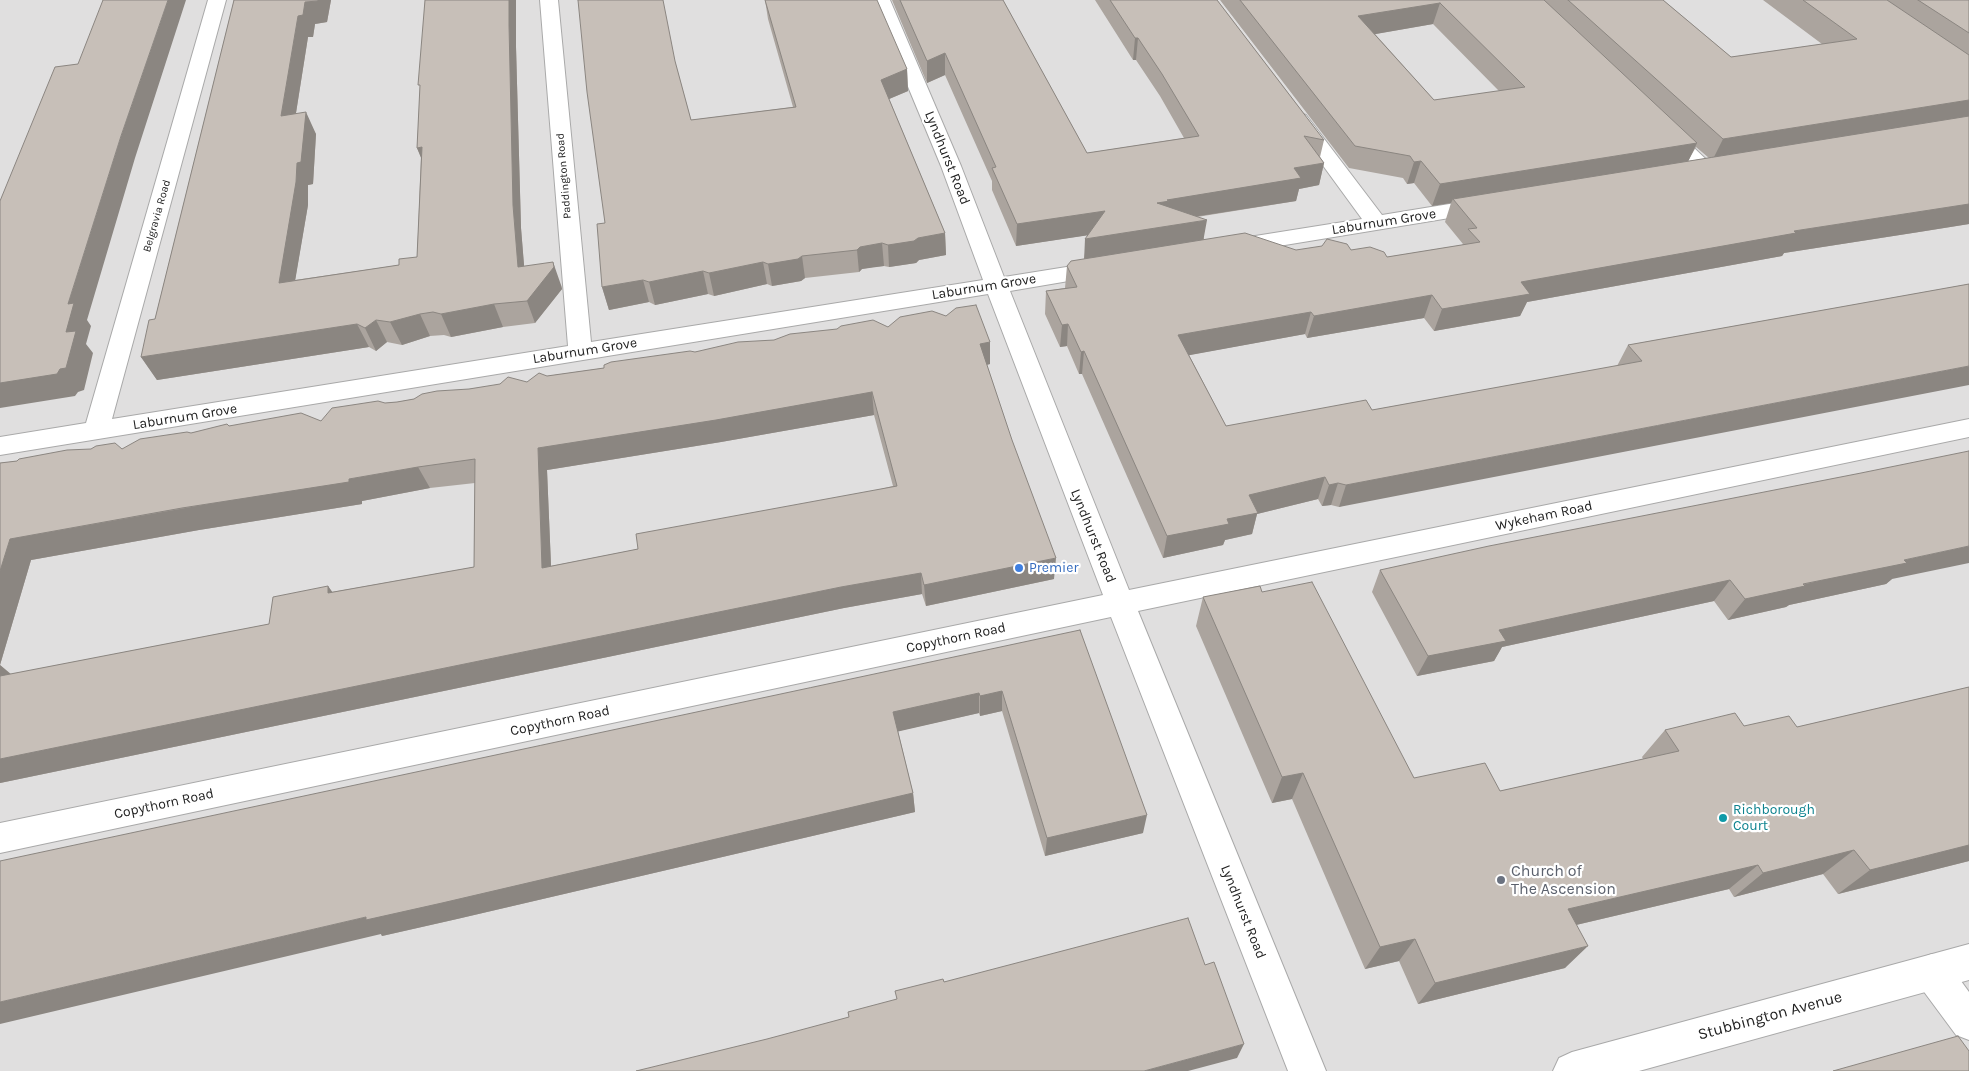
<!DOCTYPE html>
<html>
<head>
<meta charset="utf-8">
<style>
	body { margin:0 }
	canvas { display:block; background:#f2efe9 }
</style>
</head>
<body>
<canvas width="1969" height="1071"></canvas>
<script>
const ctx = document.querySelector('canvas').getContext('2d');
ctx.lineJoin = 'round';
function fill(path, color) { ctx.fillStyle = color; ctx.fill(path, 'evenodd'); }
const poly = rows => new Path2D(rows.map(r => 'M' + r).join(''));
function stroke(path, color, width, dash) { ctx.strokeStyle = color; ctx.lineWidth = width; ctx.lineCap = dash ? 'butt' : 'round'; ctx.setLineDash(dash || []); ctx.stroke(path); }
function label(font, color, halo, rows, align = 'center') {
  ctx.font = font + ' Karla,sans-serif'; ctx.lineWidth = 4.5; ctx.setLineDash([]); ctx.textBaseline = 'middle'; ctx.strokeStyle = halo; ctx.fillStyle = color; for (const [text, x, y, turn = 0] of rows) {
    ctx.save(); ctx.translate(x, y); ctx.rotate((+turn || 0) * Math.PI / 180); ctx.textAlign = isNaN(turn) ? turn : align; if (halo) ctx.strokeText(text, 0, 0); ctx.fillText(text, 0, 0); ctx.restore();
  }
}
const residential = poly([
	[0,0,1969,0,1969,1071,0,1071]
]);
const minor = poly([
	[208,0,226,0,112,419,568,346,540,0,558,0,591,342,983,280,941,166,872,0,890,0,961,166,1004,277,1104,261,1112,263,1115,268,1112,273,1104,275,1010,291,1129,590,1969,419,1969,437,1138,611,1326,1071,1288,1071,1111,617,0,853,0,823,1103,595,988,294,0,455,0,437,86,423,208,0],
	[1299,113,1306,115,1382,215,1486,198,1494,200,1497,205,1494,210,1486,212,1230,254,1222,252,1219,247,1222,242,1230,240,1362,219,1289,119,1292,115,1299,113],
	[1663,123,1670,125,1713,166,1716,170,1713,174,1706,176,1699,174,1656,133,1653,129,1656,125,1663,123],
	[1932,954,1945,959,1969,992,1969,1040,1956,1035,1919,985,1914,972,1919,959,1932,954]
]);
const tertiary = poly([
	[1969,944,1969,980,1639,1071,1553,1071,1559,1058,1572,1052,1969,944]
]);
const wall = poly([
	[234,0,331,0,327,22,315,24,313,37,308,37,296,113,316,134,313,184,308,185,308,205,295,280,399,265,417,257,421,157,417,148,425,0,516,0,516,47,521,228,524,266,561,285,562,289,535,323,503,327,451,337,444,335,430,336,402,345,387,342,376,351,369,347,157,380,141,357,155,319],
	[765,0,907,69,908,91,889,99,945,233,946,255,919,260,916,263,889,267,884,266,873,267,862,269,859,272,805,278,801,281,772,286,767,284,714,296,708,294,655,305,649,302,609,310,602,287,605,223,675,62,691,120,793,107,768,19],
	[892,0,1003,0,1087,153,1184,138,1160,96,1136,60,1133,60,1095,0,1217,0,1324,140,1320,157,1324,163,1319,185,1299,189,1296,201,1197,217,1204,239,1296,250,1351,250,1387,257,1462,245,1463,244,1445,222,1451,203,1432,206,1414,183,1407,184,1403,178,1349,168,1220,0,1663,0,1731,57,1822,44,1763,0,1969,0,1969,224,1919,232,1784,253,1782,256,1527,302,1520,316,1434,331,1424,318,1307,338,1305,334,1189,355,1226,426,1372,410,1617,366,1628,345,1969,284,1339,507,1331,505,1322,506,1318,499,1257,514,1252,534,1225,540,1223,545,1163,558,1082,374,1079,374,1067,346,1060,347,1045,314,1046,291,1065,288,1067,266,1084,259,1088,235,1016,246,992,190,992,181,945,75,927,83],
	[1433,24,1499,91,1434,100,1375,34],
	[1696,147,1709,158,1688,161],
	[888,327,990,342,990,364,987,365,1054,579,926,606,922,594,844,608,0,783,0,463,122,449,191,433,229,426,321,421,385,403,397,402,469,389,527,382,547,376,604,368,695,352,774,340],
	[874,415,893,486,638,549,551,566,547,470,721,442],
	[475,483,474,567,332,592,328,586,269,624,11,674,0,665,31,560,199,530,362,504,362,501,430,488],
	[1380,570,1892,579,1886,584,1789,605,1786,607,1728,620,1714,601,1502,647,1494,661,1417,676,1372,592],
	[1262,592,1414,778,1500,791,1643,759,1642,757,1665,730,1744,726,1797,727,1969,687,1969,861,1838,894,1823,874,1734,897,1729,889,1576,925,1565,968,1418,1004,1399,961,1365,969,1292,799,1272,803,1196,626,1203,597],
	[1080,630,1143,833,1045,856,1002,711,980,716,979,713,898,731,913,793,915,812,457,919,382,936,381,934]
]);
const shadedWall = poly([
	[168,0,186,0,135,158,87,320,91,326,86,344,93,353,84,390,78,392,75,396,0,408,0,383,66,332,68,304,121,136],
	[318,0,331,0,327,22,315,24,313,37,308,37,292,138,281,116,298,16,305,2],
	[509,0,516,0,516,47,521,228,526,289,518,267,513,205,509,25],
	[1440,3,1433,24,1353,38,1358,16],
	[1135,38,1138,38,1136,60,1133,60],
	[945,53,945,75,927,83,927,61],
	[907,69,908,91,882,102,881,80],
	[1969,100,1969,120,1712,161,1723,139],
	[306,112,316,134,313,184,308,185,308,205,291,305,279,283,297,163],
	[1697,143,1686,166,1453,199,1451,203,1432,206,1440,184],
	[422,147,426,170,417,148],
	[1421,161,1414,183,1407,184,1414,162],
	[1324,163,1319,185,1299,189,1296,201,1167,221,1157,203,1167,200,1294,168],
	[1969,204,1969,224,1919,232,1784,253,1782,256,1527,302,1520,316,1434,331,1442,309,1521,282,1794,231],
	[1105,211,1103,233,1016,246,1017,224],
	[1207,220,1203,242,1084,261,1085,239],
	[945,233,946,255,919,260,916,263,889,267,888,245,918,238],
	[882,243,884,266,862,269,859,272,857,250,860,247],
	[802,256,805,278,801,281,772,286,768,264],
	[553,262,561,285,562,289,535,323,527,301],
	[763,262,767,284,714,296,709,273],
	[703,271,708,294,655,305,649,282],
	[643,280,649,302,609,310,602,287],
	[1432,295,1424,318,1307,338,1314,316],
	[494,304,503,327,451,337,441,314],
	[1311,312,1305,334,1174,358,1178,335],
	[420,314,430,336,402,345,390,322],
	[376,320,387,342,376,351,365,328],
	[357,324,369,347,157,380,141,357],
	[1068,324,1067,346,1060,347,1062,325],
	[990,342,990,364,980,366,980,344],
	[1084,351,1082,374,1079,374,1081,352],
	[1969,366,1969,385,1339,507,1346,485],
	[872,392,874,415,721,442,547,470,552,589,542,568,538,448],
	[418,467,430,488,362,501,362,504,199,530,31,560,0,665,14,677,0,692,0,571,10,539],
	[1325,477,1318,499,1257,514,1252,534,1225,540,1223,545,1163,558,1167,536,1227,519,1249,495],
	[1338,483,1331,505,1322,506,1329,485],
	[1969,546,1969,563,1892,579,1886,584,1789,605,1786,607,1728,620,1745,599,1904,560],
	[1056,558,1054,579,926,606,924,585],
	[921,573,922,594,844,608,0,783,0,759,841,587],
	[1730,580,1714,601,1502,647,1494,661,1417,676,1428,656,1499,630],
	[328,586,343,607,328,593],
	[1002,691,1002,711,980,716,980,696],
	[979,693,979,713,896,732,893,712],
	[1303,773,1292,799,1272,803,1282,777],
	[913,793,915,812,457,919,382,936,381,934,0,1024,0,1002,366,917],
	[1147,815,1143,833,1045,856,1047,838],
	[1969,845,1969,861,1838,894,1870,870],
	[1854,850,1823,874,1734,897,1763,873],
	[1758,865,1729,889,1546,932,1568,909],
	[1415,939,1399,961,1365,969,1380,947],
	[1588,946,1565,968,1418,1004,1435,983],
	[1244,1044,1237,1058,1188,1071,1144,1071]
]);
const building = poly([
	[103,0,168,0,121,136,68,304,74,303,66,332,76,331,66,368,60,369,57,374,0,383,0,201,55,67,78,64,103,0],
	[234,0,318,0,318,1,305,2,303,15,298,16,281,116,306,112,301,162,297,163,296,182,279,283,399,265,399,259,417,257,422,147,417,148,420,85,418,85,425,0,509,0,509,25,513,205,518,267,553,262,554,267,527,301,494,304,441,314,433,312,420,314,390,322,376,320,365,328,357,324,141,357,149,320,155,319,234,0],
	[578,0,663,0,675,61,691,120,796,107,765,0,877,0,907,69,881,80,945,233,918,238,914,241,888,245,882,243,860,247,857,250,802,256,798,259,768,264,763,262,709,273,703,271,649,282,643,280,602,287,597,224,605,223,587,92,578,0],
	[900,0,1003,0,1087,153,1199,136,1162,74,1138,38,1135,38,1110,0,1217,0,1324,140,1304,136,1324,163,1294,168,1301,178,1167,200,1170,201,1157,203,1207,220,1085,239,1105,211,1017,224,992,168,996,167,945,53,927,61,900,0],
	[1240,0,1544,0,1697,143,1440,184,1421,161,1414,162,1410,156,1355,146,1240,0],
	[1440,3,1525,87,1434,100,1358,16,1440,3],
	[1568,0,1663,0,1731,57,1857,39,1803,0,1887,0,1969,55,1969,100,1723,139,1568,0],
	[1918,0,1969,0,1969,33,1918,0],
	[1969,116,1969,204,1794,231,1796,233,1521,282,1530,294,1442,309,1432,295,1314,316,1311,312,1178,335,1226,426,1366,400,1372,410,1642,361,1628,345,1969,284,1969,366,1346,485,1338,483,1329,485,1325,477,1249,495,1258,513,1227,519,1229,524,1167,536,1084,351,1081,352,1068,324,1062,325,1046,291,1077,287,1067,266,1071,261,1245,233,1296,250,1322,246,1327,239,1347,244,1351,250,1370,247,1384,252,1387,257,1480,242,1468,229,1477,228,1453,199,1969,116],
	[976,305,990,342,980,344,1012,440,1056,558,924,585,921,573,841,587,0,759,0,676,269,624,273,597,328,586,328,593,474,567,475,459,418,467,349,479,349,482,182,508,10,539,0,571,0,463,17,461,19,459,67,450,91,449,96,446,115,443,122,449,140,439,187,432,191,433,227,424,229,426,301,413,321,421,332,408,352,405,378,401,385,403,397,402,414,399,422,394,437,391,469,389,500,384,508,377,527,382,539,373,547,376,604,368,604,365,611,362,690,351,695,352,738,342,774,340,790,334,837,329,841,326,873,320,888,327,900,317,932,311,946,316,956,308,976,305],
	[872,392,897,486,636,534,638,549,542,568,538,448,716,420,872,392],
	[1969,451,1969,546,1904,560,1907,563,1803,584,1805,586,1745,599,1730,580,1499,630,1506,641,1428,656,1380,570,1489,546,1861,473,1969,451],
	[1312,582,1414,778,1485,763,1500,791,1679,751,1665,730,1735,713,1744,726,1789,716,1797,727,1969,687,1969,845,1870,870,1854,850,1763,873,1758,865,1568,909,1588,946,1435,983,1415,939,1380,947,1303,773,1282,777,1203,597,1260,586,1262,592,1312,582],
	[1080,630,1147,815,1047,838,1002,691,980,696,979,693,893,712,913,793,442,903,366,920,366,917,0,1002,0,861,1080,630],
	[1188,918,1205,965,1214,962,1244,1044,1144,1071,636,1071,767,1039,849,1017,848,1012,897,999,895,991,943,979,944,982,1188,918],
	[1958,1036,1969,1051,1969,1071,1833,1071,1958,1036]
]);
const markers = [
	[1019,568,5,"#3f7fe0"],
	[1723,818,5,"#0f9aa8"],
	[1501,880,5,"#6b7280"]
];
const farStreetnames = [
	["Paddington Road",564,176,-95],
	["Belgravia Road",157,216,-74]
];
const streetNames = [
	["Lyndhurst Road",947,158,68],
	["Laburnum Grove",1384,222,-9],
	["Laburnum Grove",984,287,-9],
	["Laburnum Grove",585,351,-9],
	["Laburnum Grove",185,417,-9],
	["Wykeham Road",1544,516,-12],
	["Lyndhurst Road",1093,536,68],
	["Copythorn Road",956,638,-12],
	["Copythorn Road",560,721,-12],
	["Copythorn Road",164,804,-12],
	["Lyndhurst Road",1243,912,68]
];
const shopNames = [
	["Premier",1029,568]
];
const cultureNames = [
	["Richborough",1733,810],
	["Court",1733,826]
];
const nearWorshipnames = [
	["Church of",1511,871],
	["The Ascension",1511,889]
];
const nearStreetnames = [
	["Stubbington Avenue",1770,1016,-15]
];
fill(residential, '#e0dfdf');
stroke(minor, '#a9a9a9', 2);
stroke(tertiary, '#a9a9a9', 2);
fill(minor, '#fff');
fill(tertiary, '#fff');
fill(wall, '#aba49e');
fill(shadedWall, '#8b8681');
fill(building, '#c7bfb8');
stroke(building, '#8b8681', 1);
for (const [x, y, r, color] of markers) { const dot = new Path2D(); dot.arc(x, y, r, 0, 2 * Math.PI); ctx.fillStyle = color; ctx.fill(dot); stroke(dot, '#fff', 2); }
label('11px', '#222', '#fff', farStreetnames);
label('14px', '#222', '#fff', streetNames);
label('14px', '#366cbe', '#fff', shopNames, 'left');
label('14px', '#0d838f', '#fff', cultureNames, 'left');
label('16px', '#5b616d', '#fff', nearWorshipnames, 'left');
label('16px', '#222', '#fff', nearStreetnames);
</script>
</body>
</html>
